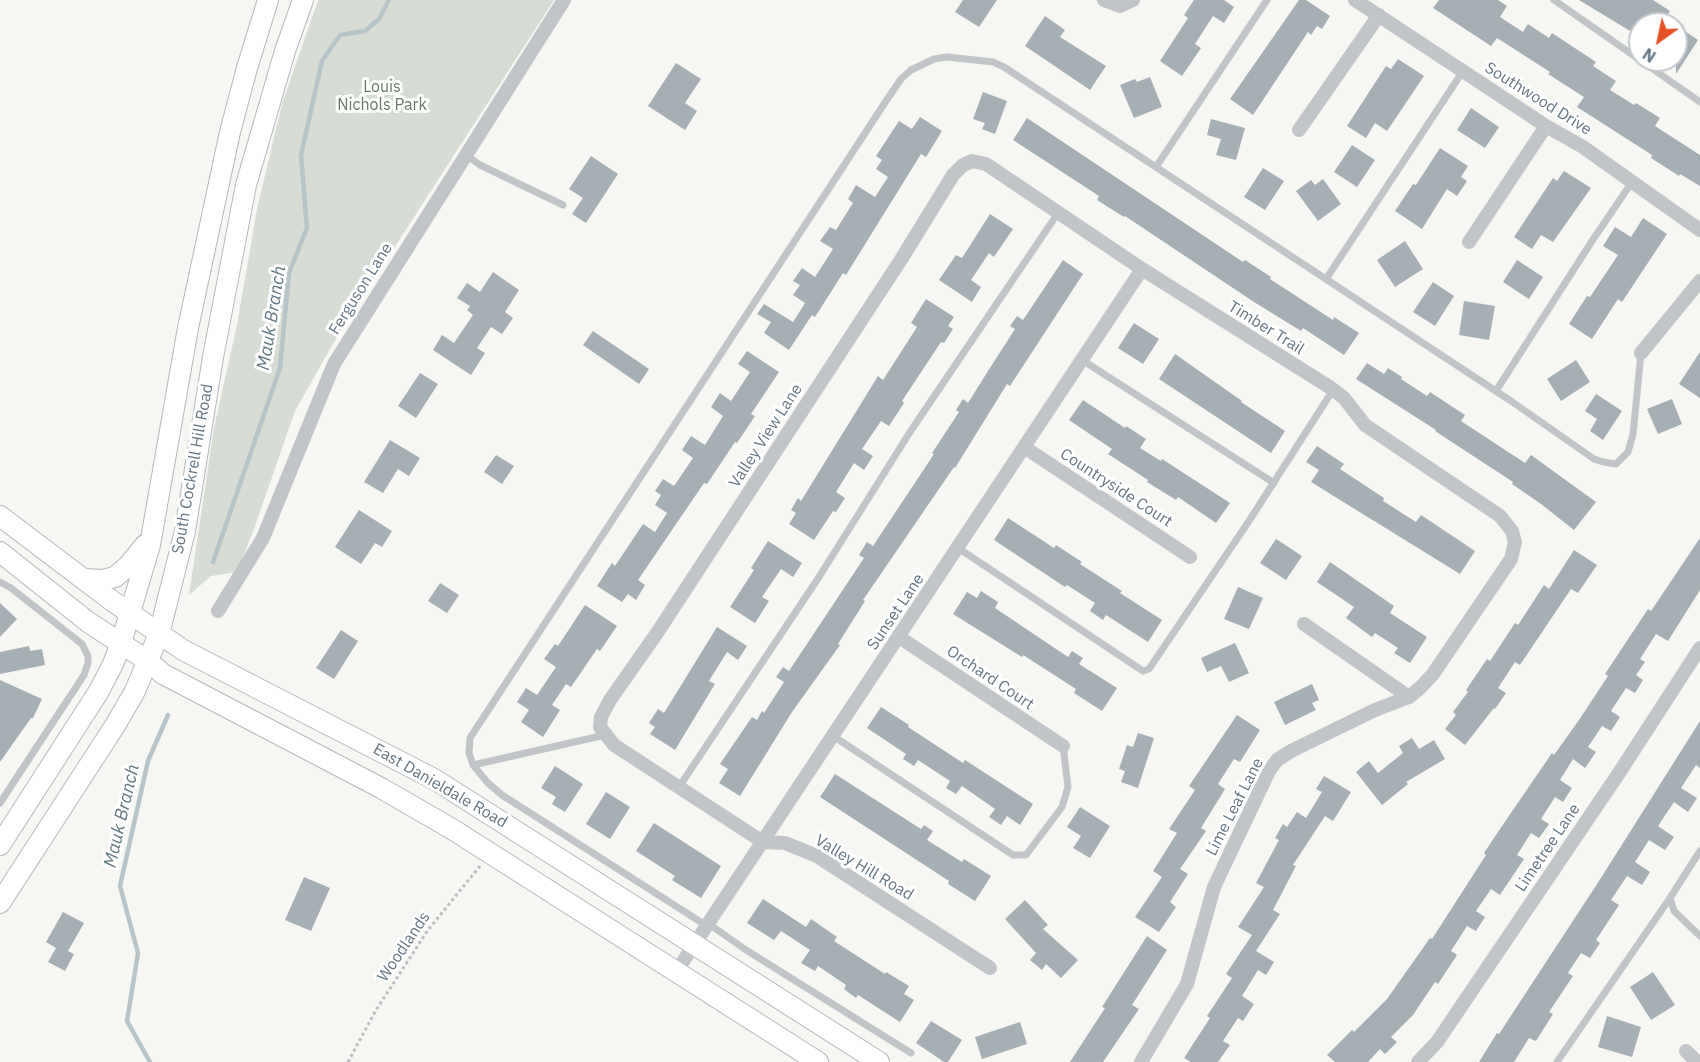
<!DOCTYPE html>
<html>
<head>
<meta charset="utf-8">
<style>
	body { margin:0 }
	#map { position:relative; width:1700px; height:1062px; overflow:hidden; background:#f6f6f3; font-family:"IBM Plex Sans",sans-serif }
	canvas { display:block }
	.north { position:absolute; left:1628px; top:12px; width:60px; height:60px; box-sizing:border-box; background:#fff; border:2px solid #c1c8ce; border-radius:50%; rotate:213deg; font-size:16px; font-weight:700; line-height:24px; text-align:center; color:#657684 }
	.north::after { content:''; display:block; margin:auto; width:21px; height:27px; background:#e55124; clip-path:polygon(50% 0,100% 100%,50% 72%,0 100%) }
</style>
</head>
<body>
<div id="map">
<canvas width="1700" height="1062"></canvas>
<div class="north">N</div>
</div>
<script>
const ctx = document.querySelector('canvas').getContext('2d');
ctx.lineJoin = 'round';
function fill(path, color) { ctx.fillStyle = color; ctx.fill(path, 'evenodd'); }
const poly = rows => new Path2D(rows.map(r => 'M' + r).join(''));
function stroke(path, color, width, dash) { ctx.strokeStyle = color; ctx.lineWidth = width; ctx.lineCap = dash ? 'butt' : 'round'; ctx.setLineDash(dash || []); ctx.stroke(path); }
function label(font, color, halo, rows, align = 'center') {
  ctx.font = font + ' "IBM Plex Sans",sans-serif'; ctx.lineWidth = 6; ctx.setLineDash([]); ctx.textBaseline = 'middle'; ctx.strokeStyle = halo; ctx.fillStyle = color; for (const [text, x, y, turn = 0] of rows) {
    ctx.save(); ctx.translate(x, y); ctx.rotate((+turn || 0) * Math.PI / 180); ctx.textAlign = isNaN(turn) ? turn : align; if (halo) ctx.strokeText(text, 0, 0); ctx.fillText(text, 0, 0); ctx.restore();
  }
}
const green = poly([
	[318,0,554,0,338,335,295,411,254,529,237,572,211,576,189,595,214,428,237,325,257,209,282,104]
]);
const stream = poly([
	[213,562,280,368,289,273,307,228,301,155,322,61,340,35,365,31,379,19,389,0],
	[150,1062,127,1021,138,953,120,886,148,761,168,715]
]);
const building = poly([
	[963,0,997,0,979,27,955,12],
	[1194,0,1224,0,1234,7,1224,23,1213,16,1195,44,1201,48,1182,76,1160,61,1188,18,1184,15],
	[1299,0,1306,0,1330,16,1322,29,1317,26,1311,35,1308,32,1253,115,1230,99],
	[1439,0,1498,0,1507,6,1500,17,1523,32,1528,24,1549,38,1552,33,1596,62,1593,66,1616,81,1610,90,1634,105,1636,103,1660,118,1655,126,1700,155,1700,186,1680,174,1679,176,1651,158,1652,155,1577,107,1584,97,1548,74,1550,72,1497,38,1491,46,1433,8],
	[1579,0,1653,0,1670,11,1661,24,1640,24,1640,37],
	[1045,16,1065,30,1060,37,1106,66,1090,90,1025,46],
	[1676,25,1698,40,1676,74],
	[1398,59,1424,76,1387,131,1375,123,1366,138,1347,126,1386,66,1391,69],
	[676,63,701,79,685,103,697,111,685,130,648,106],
	[1150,77,1162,107,1134,118,1120,85,1135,79,1137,82],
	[983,92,1007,101,995,134,982,129,985,123,973,119],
	[1471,108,1499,127,1485,148,1457,130],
	[920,117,942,131,926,157,921,154,846,275,843,273,815,317,812,315,789,350,764,333,771,322,757,314,764,304,793,322,805,303,793,295,800,285,793,281,802,268,815,277,833,249,820,241,830,227,836,230,853,203,848,199,856,185,875,197,888,177,876,169,882,160,876,156,899,121,912,129],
	[1027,118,1243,262,1245,260,1271,277,1270,279,1333,320,1334,317,1359,333,1344,355,1303,328,1301,331,1254,302,1125,216,1124,217,1097,200,1099,196,1013,140],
	[1211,119,1245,128,1236,160,1216,155,1221,139,1207,135],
	[1352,145,1375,160,1357,187,1334,172],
	[1440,148,1468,166,1461,177,1467,181,1457,196,1447,189,1422,229,1395,211,1413,184,1416,185],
	[591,156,618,174,586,223,572,214,583,198,569,189],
	[1263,168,1284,181,1265,210,1244,197],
	[1564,171,1591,188,1553,242,1541,235,1532,249,1514,237,1553,178,1557,181],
	[1323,179,1341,204,1318,221,1296,191,1311,180,1315,185],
	[990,214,1013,229,994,257,989,253,971,280,981,287,972,302,939,280,956,255,962,258],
	[1643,218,1667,234,1622,302,1618,299,1592,339,1569,324,1587,296,1590,297,1618,255,1603,246,1615,227,1631,237],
	[1405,241,1423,269,1395,287,1377,260],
	[1063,260,1083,274,1010,386,1007,384,955,468,954,467,863,600,865,601,838,644,840,645,792,712,740,796,719,783,728,769,720,764,752,717,757,720,762,711,764,713,784,682,776,677,783,667,789,671,864,558,859,555,867,542,873,546,934,454,932,453,959,412,956,410,963,399,968,403,988,371,1015,329,1010,326,1017,316,1023,320],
	[1517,260,1543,277,1529,299,1503,282],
	[493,272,519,290,505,312,513,318,502,334,491,327,477,348,485,353,471,375,433,350,442,335,454,343,473,315,467,310,470,306,457,298,467,283,480,292],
	[1433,282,1454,296,1435,326,1413,312],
	[926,299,954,317,948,326,953,329,944,343,941,342,902,401,904,403,889,426,881,421,862,449,873,456,864,470,854,463,836,492,845,498,836,512,833,511,814,540,789,524,796,513,791,510,798,498,801,501,878,376,883,380,917,327,911,323],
	[1464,301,1495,306,1489,340,1459,335],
	[1134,323,1159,339,1143,364,1118,348],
	[593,331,649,369,639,384,583,345],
	[747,351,779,372,751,414,755,416,737,443,735,442,707,484,704,483,638,580,645,585,636,600,628,594,622,602,597,586,612,563,615,566,643,524,655,532,667,513,655,505,661,495,655,491,663,479,674,486,693,458,682,450,691,436,705,445,723,416,711,407,720,393,731,401,750,372,738,364],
	[1700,352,1700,398,1679,384],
	[1175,354,1242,401,1241,402,1285,431,1271,453,1159,379],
	[1576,360,1590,382,1561,401,1547,379],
	[1367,363,1384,374,1388,368,1402,377,1401,379,1427,396,1430,392,1465,415,1461,421,1525,463,1531,455,1596,502,1574,530,1541,504,1512,484,1513,482,1435,431,1436,430,1356,379],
	[420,373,438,384,416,418,398,406],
	[1596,394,1622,411,1603,440,1590,431,1597,419,1585,411],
	[1672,399,1682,424,1658,434,1647,409],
	[1083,400,1125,428,1126,426,1146,439,1140,448,1161,461,1162,459,1230,503,1216,523,1178,497,1176,500,1147,482,1148,480,1108,454,1112,449,1069,420],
	[390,440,420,458,409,476,398,469,383,493,364,482],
	[1317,446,1344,464,1340,469,1384,498,1383,501,1416,522,1421,515,1475,551,1460,574,1311,482,1319,470,1306,462],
	[496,455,514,466,502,484,484,472],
	[359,510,392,531,382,547,375,543,361,564,335,547],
	[1008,518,1054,548,1056,545,1082,562,1080,564,1122,591,1120,593,1162,620,1148,642,1106,615,1103,620,1090,611,1095,603,1067,585,1065,587,994,540],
	[1700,538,1700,590,1668,641,1656,634,1640,659,1645,662,1636,675,1643,680,1635,693,1626,688,1611,711,1620,717,1611,731,1602,726,1588,747,1596,752,1585,768,1573,759,1560,780,1572,788,1563,802,1555,797,1541,819,1549,824,1539,838,1531,833,1517,855,1524,859,1500,895,1491,889,1476,911,1485,917,1476,931,1467,926,1451,951,1457,955,1438,984,1435,982,1413,1015,1391,1037,1397,1042,1385,1054,1380,1049,1368,1062,1335,1062,1327,1055,1352,1030,1354,1032,1387,999,1430,938,1432,939,1486,855,1484,853,1502,826,1552,753,1554,755,1579,720,1608,676,1605,674,1648,609,1651,611],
	[1276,539,1302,556,1286,580,1260,563],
	[768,541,802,563,793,577,781,569,762,597,769,601,755,623,730,607,754,570,751,568],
	[1574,550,1597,565,1578,593,1571,589,1520,665,1515,662,1498,688,1506,693,1495,709,1494,708,1465,745,1445,729,1456,715,1453,712,1468,692,1466,690,1487,659,1490,661,1515,623,1518,625,1544,585,1549,589],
	[1330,562,1394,606,1390,613,1427,637,1410,663,1394,653,1398,648,1375,633,1372,637,1346,618,1354,607,1317,582],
	[440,583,459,595,447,613,428,601],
	[1238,587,1263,598,1249,629,1224,619],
	[981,591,998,602,995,608,1068,657,1072,651,1083,658,1079,664,1117,688,1102,711,1074,693,1076,689,1023,655,1022,657,953,614,967,592,977,598],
	[0,603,17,619,0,637],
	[585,605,617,626,600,651,597,649,571,687,566,684,552,705,560,710,543,737,521,722,529,710,517,702,526,688,537,695,556,667,544,659,555,644,558,646],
	[717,627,747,646,738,660,727,652,709,681,715,684,675,750,650,734,655,727,649,723,658,709,664,713],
	[341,630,358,641,334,679,316,668],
	[1235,643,1249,673,1229,682,1221,666,1207,672,1201,658],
	[29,646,30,651,42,649,45,665,0,674,0,652],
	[0,680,42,699,33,718,31,718,0,762],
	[1312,684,1319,700,1312,703,1316,710,1285,725,1274,702],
	[881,707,909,725,908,727,963,763,965,760,1033,804,1020,825,1007,816,1001,825,989,817,995,809,962,786,956,794,946,788,950,781,918,760,914,766,903,759,906,754,867,728],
	[1237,715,1260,730,1240,762,1234,759,1218,784,1225,789,1201,828,1206,831,1180,869,1188,874,1170,902,1176,907,1159,932,1135,917,1162,877,1153,871,1177,833,1169,829,1195,790,1189,786],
	[1700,721,1700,768,1696,765,1681,788,1697,798,1688,812,1674,802,1658,826,1674,837,1665,850,1649,840,1635,862,1650,872,1642,885,1627,876,1611,900,1619,905,1596,940,1600,943,1590,958,1581,953,1568,973,1573,976,1549,1012,1553,1014,1536,1041,1529,1038,1514,1062,1479,1062,1497,1033,1499,1034,1599,881],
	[1138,733,1154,738,1138,788,1121,782,1125,771,1119,769,1127,745,1133,747],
	[1412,738,1419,749,1434,740,1445,759,1406,782,1408,784,1382,805,1356,772,1369,761,1378,773,1403,753,1399,746],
	[555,766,583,784,565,812,552,804,556,797,541,788],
	[835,774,921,829,924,825,933,831,927,840,962,862,964,859,991,876,975,901,948,884,949,881,820,797],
	[1324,776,1351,792,1333,821,1325,816,1293,865,1296,866,1273,910,1280,914,1256,951,1274,962,1266,975,1258,970,1242,996,1254,1004,1243,1021,1238,1018,1223,1041,1230,1045,1218,1062,1191,1062,1184,1058,1210,1018,1207,1016,1232,978,1226,974,1252,935,1238,927,1264,887,1256,883,1279,840,1275,838,1283,824,1287,827,1297,812,1306,818,1322,792,1316,789],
	[606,792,630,807,610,839,586,824],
	[1080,807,1110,826,1090,858,1073,848,1081,836,1067,827],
	[654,823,721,866,701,898,672,880,675,876,636,851],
	[304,877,330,888,311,931,285,920],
	[763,899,806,927,811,919,837,937,834,941,885,974,886,972,909,986,904,994,914,1000,900,1022,858,995,856,998,844,989,846,985,818,966,815,971,801,963,810,950,781,931,774,940,747,923],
	[1025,900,1048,925,1043,929,1078,960,1061,978,1046,964,1042,970,1030,960,1036,953,1005,919],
	[63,912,84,923,68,951,74,954,65,971,48,962,56,948,46,942],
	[1147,936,1167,950,1132,1005,1139,1009,1103,1062,1070,1062,1105,1008,1102,1007],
	[1653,972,1675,1005,1651,1020,1630,987],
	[1607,1016,1641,1027,1632,1057,1598,1047],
	[931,1021,962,1040,948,1062,944,1062,916,1043],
	[1020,1022,1027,1044,982,1059,975,1037]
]);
const path = poly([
	[348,1062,376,1010,428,930,480,866]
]);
const lane = poly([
	[1554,0,1700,102],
	[466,155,480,165,563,205],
	[1156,167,1267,0],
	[1326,279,1463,71],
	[1082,360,1274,483],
	[1496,391,1592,241,1632,182],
	[958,548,1143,671,1149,669,1249,521,1333,390],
	[0,582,11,588,82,644,88,656,88,663,84,675,0,803],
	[833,736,1013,855,1026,855,1062,807,1068,787,1063,746],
	[473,765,605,735],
	[679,787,819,577,910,432,1058,213],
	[1700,851,1670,898,1674,911,1700,936],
	[709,924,746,950,911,1053],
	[707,926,502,795,488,783,473,765,469,753,470,738,886,101,901,79,911,70,934,59,947,57,993,62,1004,67,1511,401,1594,459,1603,462,1616,464,1628,452,1633,434,1641,353],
	[1557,1062,1670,898]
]);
const street = poly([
	[1104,0,1120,6,1133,0],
	[1355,0,1546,126,1583,147,1700,230],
	[1299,130,1379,15],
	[1469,242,1546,126],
	[1641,353,1700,281],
	[1024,447,1190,557],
	[218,611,263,538,334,364,564,0],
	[1304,624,1409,697],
	[899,637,1063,746],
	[990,968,817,856,785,843,763,842,614,745,600,727,601,717,610,700,657,633,902,258,953,175,963,165,972,161,986,164,1142,269,1331,388,1344,398,1365,425,1500,516,1512,531,1515,542,1511,559,1433,674,1421,687,1409,697,1375,710,1291,751,1277,760,1269,771,1214,887,1187,984,1141,1062],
	[676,972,1142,269],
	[1686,1051,1697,1062],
	[1418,1062,1437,1042,1619,773,1700,648]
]);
const secondary = poly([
	[0,516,111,600,183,650,434,779,879,1062],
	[0,552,88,622,148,661,163,674,381,788,452,829,818,1062],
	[84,579,102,580,115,577,128,566,145,545],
	[0,845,99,691,113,664,121,643,150,545,188,328,230,132,247,68,268,0],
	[0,903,116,724,135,691,159,634,185,531,213,357,246,185,285,51,303,0]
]);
const parkNames = [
	["Louis",382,87],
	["Nichols Park",382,105]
];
const streetNames = [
	["Southwood Drive",1538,99,32],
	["Ferguson Lane",361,289,-58],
	["Timber Trail",1266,328,32],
	["Valley View Lane",766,436,-57],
	["South Cockrell Hill Road",193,469,-80],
	["Countryside Court",1116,488,33],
	["Sunset Lane",896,612,-56],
	["Orchard Court",990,678,34],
	["East Danieldale Road",440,786,30],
	["Lime Leaf Lane",1235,807,-63],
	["Limetree Lane",1548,848,-56],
	["Valley Hill Road",864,868,31],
	["Woodlands",404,947,-56]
];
const waterNames = [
	["Mauk Branch",272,318,-81],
	["Mauk Branch",122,816,-77]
];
fill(green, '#d7ddd4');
stroke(stream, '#b7c4c8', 4.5);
fill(building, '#a6afb4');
stroke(secondary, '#b3b9bd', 22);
stroke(path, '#bbbdc0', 3, [3, 3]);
stroke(lane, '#c1c5c8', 7);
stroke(street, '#c1c5c8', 14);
stroke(secondary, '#fff', 20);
label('16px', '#687b64', '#fff', parkNames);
label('16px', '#657684', '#fff', streetNames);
label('italic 18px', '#607881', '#fff', waterNames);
</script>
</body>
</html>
